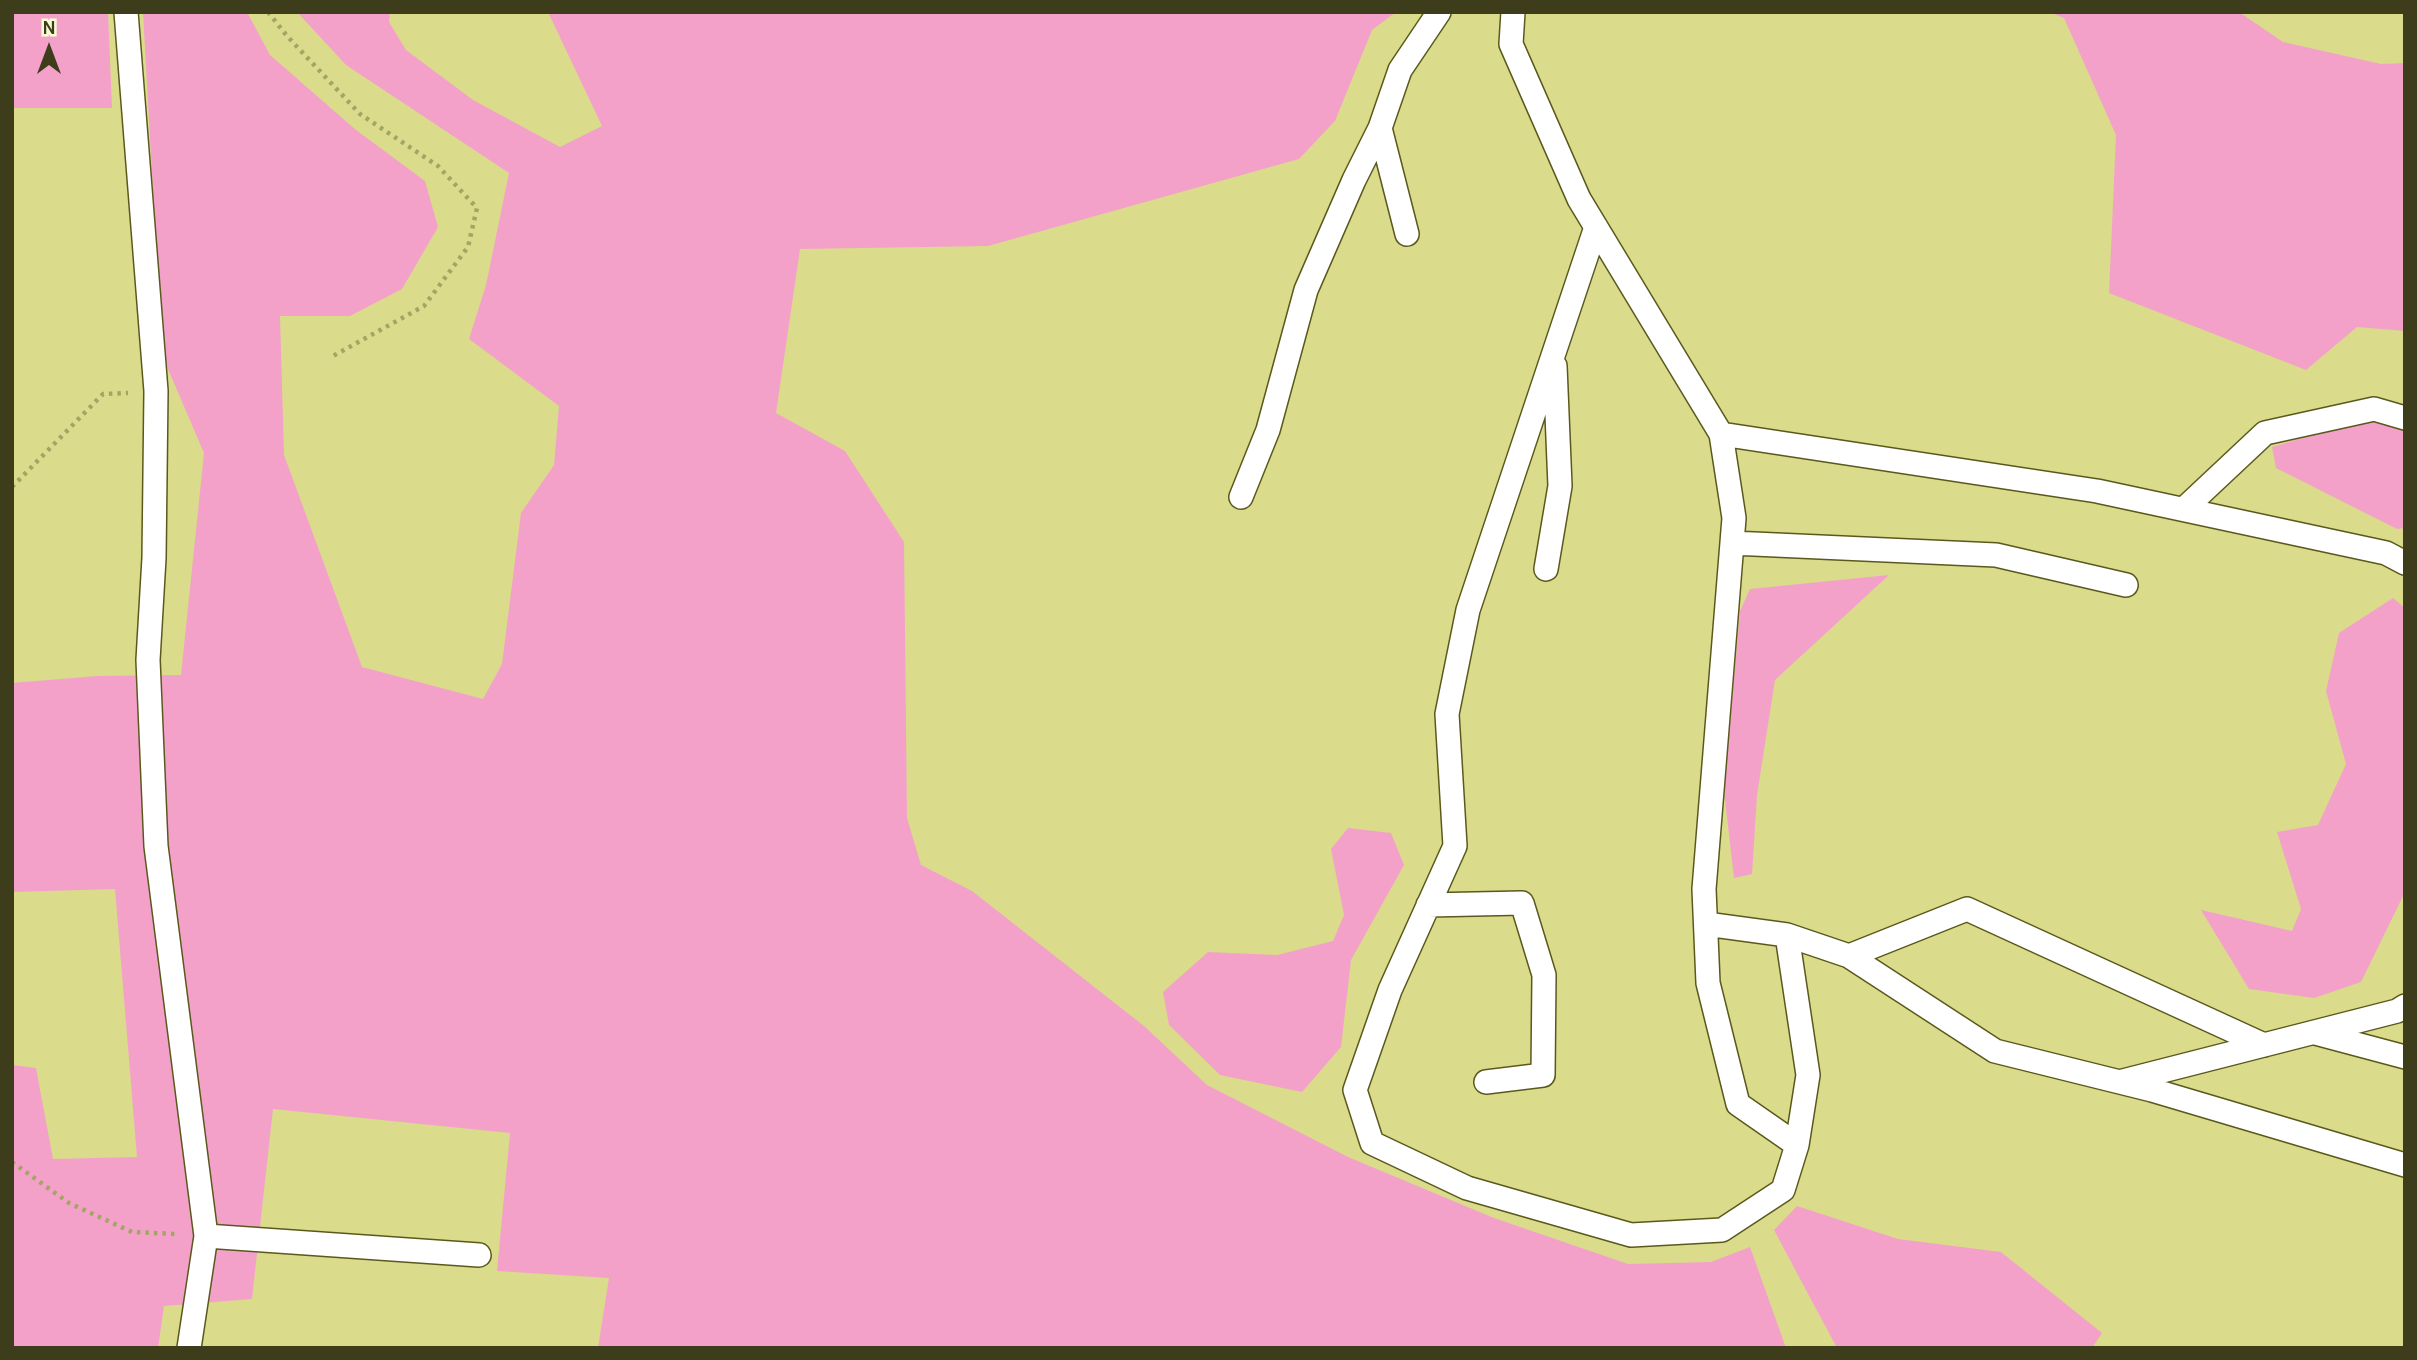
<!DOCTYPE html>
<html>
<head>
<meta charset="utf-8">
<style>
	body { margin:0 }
	#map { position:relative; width:2417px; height:1360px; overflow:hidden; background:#dadb8b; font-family:Karla,sans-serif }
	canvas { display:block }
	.frame { position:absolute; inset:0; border:14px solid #3d3d1c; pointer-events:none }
	.north { position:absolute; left:14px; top:14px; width:70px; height:70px; -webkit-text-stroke:5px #f8fad3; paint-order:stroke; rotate:0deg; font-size:19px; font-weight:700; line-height:28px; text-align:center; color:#3d3d1c }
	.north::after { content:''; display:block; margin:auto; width:24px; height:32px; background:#3d3d1c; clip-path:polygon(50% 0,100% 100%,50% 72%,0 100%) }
</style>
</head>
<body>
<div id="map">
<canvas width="2417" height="1360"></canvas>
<div class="frame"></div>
<div class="north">N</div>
</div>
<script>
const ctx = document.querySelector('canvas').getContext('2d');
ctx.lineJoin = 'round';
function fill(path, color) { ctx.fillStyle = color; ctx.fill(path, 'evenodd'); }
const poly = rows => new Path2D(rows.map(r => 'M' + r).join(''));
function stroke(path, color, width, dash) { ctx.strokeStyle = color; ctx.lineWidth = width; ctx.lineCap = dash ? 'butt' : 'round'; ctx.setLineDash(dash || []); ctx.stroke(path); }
const green = poly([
	[12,12,108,12,112,108,12,108],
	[143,12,247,12,270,55,356,130,425,181,438,227,402,289,350,316,280,316,284,455,362,667,483,699,502,664,521,513,554,465,559,406,469,339,486,285,509,173,346,65,297,12,390,12,389,22,406,50,473,100,560,147,602,126,548,12,1396,12,1372,30,1335,121,1299,159,988,246,800,249,776,413,845,451,904,542,907,818,921,865,972,891,1144,1026,1207,1085,1348,1157,1494,1218,1628,1264,1711,1262,1750,1247,1786,1348,598,1348,609,1278,497,1271,510,1133,273,1109,252,1299,164,1306,158,1348,12,1348,12,1065,36,1068,53,1159,137,1157,115,889,12,892,12,683,97,676,181,675,204,453,162,355],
	[2049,12,2239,12,2283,42,2381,64,2405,63,2405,331,2357,327,2306,370,2109,293,2116,135,2064,18],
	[2370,418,2405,430,2405,528,2397,529,2276,468,2272,447],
	[1889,575,1775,680,1757,795,1752,874,1734,878,1724,791,1740,611,1750,589],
	[2393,598,2405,608,2405,892,2361,982,2314,998,2249,989,2201,910,2292,931,2301,909,2277,832,2318,825,2346,764,2326,691,2339,633],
	[1348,828,1391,833,1404,865,1351,960,1341,1047,1302,1092,1220,1075,1169,1025,1163,992,1208,952,1277,955,1333,941,1344,915,1331,849],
	[1797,1206,1898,1239,2001,1252,2102,1333,2092,1348,1837,1348,1774,1230]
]);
const path = poly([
	[268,12,287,36,360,114,438,166,477,208,468,247,424,306,333,356],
	[12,487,103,394,128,393],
	[12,1162,69,1203,132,1232,177,1234]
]);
const service = poly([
	[126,12,156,391,154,558,148,660,156,846,206,1236,189,1348],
	[1513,12,1511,44,1579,199,1721,434,1734,518,1704,889,1708,983,1738,1104,1797,1145,1783,1190,1722,1230,1631,1235,1467,1188,1372,1143,1355,1090,1390,990,1455,846,1447,714,1468,610,1596,227],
	[1380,128,1407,234],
	[1721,434,2097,491,2386,553,2405,563],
	[1241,497,1268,430,1306,290,1354,180,1380,128,1400,70,1439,12],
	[2184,509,2265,433,2374,409,2405,418],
	[1732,543,1996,555,2126,585],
	[1546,569,1560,486,1555,366],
	[1428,905,1522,903,1544,975,1543,1075,1486,1082],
	[1706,924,1787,935,1808,1075,1797,1145],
	[1787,935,1849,956,1995,1051,2152,1090,2405,1165],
	[1849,956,1967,909,2264,1045],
	[2315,1033,2405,1057],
	[2123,1081,2397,1011,2405,1006],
	[206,1236,479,1255]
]);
fill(green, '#f4a1ca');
stroke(service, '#5a591d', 26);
stroke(path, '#a4a565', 4.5, [3.5, 5]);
stroke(service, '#fff', 23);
</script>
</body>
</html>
